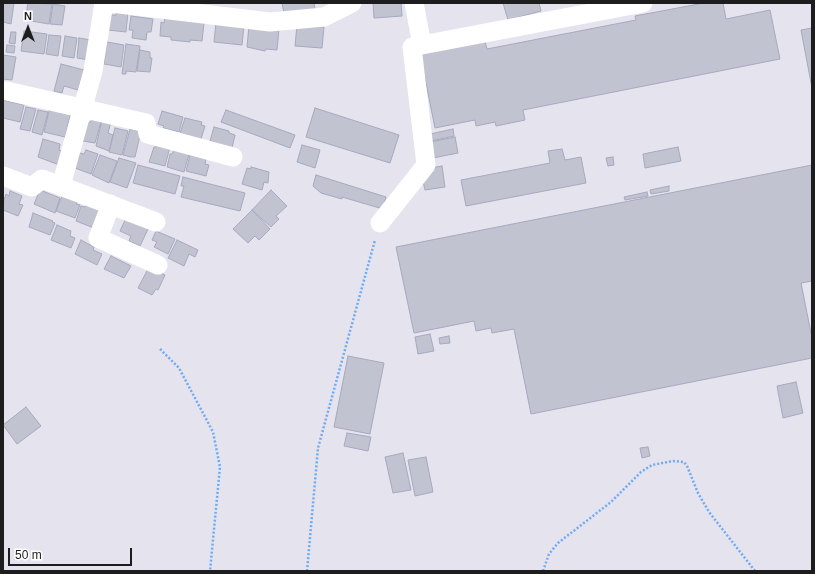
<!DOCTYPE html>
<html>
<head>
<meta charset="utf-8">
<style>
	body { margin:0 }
	#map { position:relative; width:815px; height:574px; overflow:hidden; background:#e4e3ee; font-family:Helvetica,sans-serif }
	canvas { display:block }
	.frame { position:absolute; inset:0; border:4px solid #1d1d1d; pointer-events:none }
	.north { position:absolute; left:8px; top:8px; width:40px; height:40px; -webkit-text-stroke:3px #fff; paint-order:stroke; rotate:0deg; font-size:11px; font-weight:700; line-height:16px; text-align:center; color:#1d1d1d }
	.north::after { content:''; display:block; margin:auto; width:14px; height:18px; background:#1d1d1d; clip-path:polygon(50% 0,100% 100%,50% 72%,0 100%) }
	.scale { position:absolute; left:8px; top:548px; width:124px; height:18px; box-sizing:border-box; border:2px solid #1d1d1d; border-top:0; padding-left:5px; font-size:12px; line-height:14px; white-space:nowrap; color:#1d1d1d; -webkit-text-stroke:3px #fff; paint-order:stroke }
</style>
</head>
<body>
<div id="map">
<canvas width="815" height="574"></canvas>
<div class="frame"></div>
<div class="north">N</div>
<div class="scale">50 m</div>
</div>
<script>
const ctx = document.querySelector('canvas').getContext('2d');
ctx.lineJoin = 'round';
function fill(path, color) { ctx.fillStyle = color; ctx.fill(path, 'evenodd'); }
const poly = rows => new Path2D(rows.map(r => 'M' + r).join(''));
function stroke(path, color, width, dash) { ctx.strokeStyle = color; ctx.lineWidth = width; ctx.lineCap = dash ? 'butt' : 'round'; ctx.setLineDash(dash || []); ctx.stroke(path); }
const building = poly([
	[3,3,14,3,11,24,3,22,3,3],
	[28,3,52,4,49,24,25,20,28,3],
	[282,3,314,3,315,9,284,13,282,3],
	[373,3,401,3,402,16,374,18,373,3],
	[503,3,539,3,541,11,508,20,503,3],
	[704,3,723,3,726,19,770,10,780,59,523,110,525,120,496,126,495,122,476,126,475,120,435,128,420,53,485,41,487,49,636,20,635,16,704,3],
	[53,4,65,6,62,25,50,24,53,4],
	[117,11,128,12,126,32,108,30,110,15,116,15,117,11],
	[131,16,153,19,151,32,147,32,146,40,132,38,133,30,129,30,131,16],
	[165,17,204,23,202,41,190,40,190,42,171,40,171,37,160,36,161,22,164,23,165,17],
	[216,22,244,25,242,45,214,42,216,22],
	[297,25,324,27,322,48,295,46,297,25],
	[249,26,279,29,277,50,266,49,265,51,247,47,249,26],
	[812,28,812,88,801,30,812,28],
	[24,31,47,34,44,54,21,51,24,31],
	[11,32,16,32,15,44,9,43,11,32],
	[49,35,61,36,58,56,46,54,49,35],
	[65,36,77,38,74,58,62,56,65,36],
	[79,38,91,40,89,60,77,58,79,38],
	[107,42,124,45,121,67,104,64,107,42],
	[126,44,140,46,136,72,126,71,126,74,122,74,126,44],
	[7,45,15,46,14,53,6,52,7,45],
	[140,50,150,52,150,58,152,58,150,72,137,71,140,50],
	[3,55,16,57,12,80,3,79,3,55],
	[61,64,84,70,78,90,64,86,62,93,54,91,61,64],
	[3,100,24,105,20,122,3,118,3,100],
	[26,107,36,109,30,131,20,129,26,107],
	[50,107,71,112,65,137,44,132,50,107],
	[315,108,399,135,390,163,306,137,315,108],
	[38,110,48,112,42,135,32,132,38,110],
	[226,110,295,135,290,148,221,122,226,110],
	[162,111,183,117,179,132,163,128,164,126,158,124,162,111],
	[185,118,202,122,201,125,205,126,201,139,180,133,185,118],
	[93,120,101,122,95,143,83,141,87,124,93,120],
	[102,120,111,122,108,133,113,135,109,151,96,146,102,120],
	[214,127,229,131,229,133,235,135,232,148,210,141,214,127],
	[115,128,128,131,122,155,109,152,115,128],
	[130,129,141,131,135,157,131,157,123,155,130,129],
	[453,129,454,136,431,141,430,134,453,129],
	[455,137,458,153,433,158,430,142,455,137],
	[43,139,60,144,59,150,65,152,62,166,38,157,43,139],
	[157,143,170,147,165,166,149,162,154,147,156,147,157,143],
	[302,145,320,150,315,168,297,162,302,145],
	[678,147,681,161,645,168,643,154,678,147],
	[562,149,565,160,581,157,586,183,466,206,461,180,550,163,548,151,562,149],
	[86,150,98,154,91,174,75,168,80,153,84,154,86,150],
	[174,150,189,154,184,172,167,167,170,154,172,154,174,150],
	[100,155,117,161,109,183,92,175,100,155],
	[190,155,206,159,205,164,209,165,206,176,186,171,190,155],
	[613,157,614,165,608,166,606,158,613,157],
	[119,158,136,163,127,188,110,182,119,158],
	[138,165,180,176,175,194,133,183,138,165],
	[812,165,812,281,801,283,812,338,812,358,531,414,514,329,492,333,491,328,476,331,474,321,414,333,396,247,812,165],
	[442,166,445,187,425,190,423,181,428,174,432,173,431,168,442,166],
	[251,167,269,172,268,183,264,182,262,190,242,184,247,168,251,169,251,167],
	[316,175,386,197,383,209,342,197,342,199,321,193,313,186,316,175],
	[183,177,245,193,240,211,181,197,184,186,181,186,183,177],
	[669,186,669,191,651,194,650,190,669,186],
	[40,190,60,198,55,213,34,204,40,190],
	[271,190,287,206,276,216,279,219,271,227,252,210,271,190],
	[10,191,22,196,19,204,23,205,18,216,3,210,3,203,6,194,9,196,10,191],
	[647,192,648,196,625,200,624,197,647,192],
	[62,196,77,202,76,204,80,205,75,218,56,211,62,196],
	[86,205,101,211,94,228,76,221,81,206,85,207,86,205],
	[252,210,270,229,259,240,255,236,248,243,233,229,252,210],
	[33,213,53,221,52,222,55,223,50,235,29,227,33,213],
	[126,218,149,227,140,246,129,241,131,236,120,231,126,218],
	[57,225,71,231,70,236,75,238,71,248,51,240,57,225],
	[156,231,175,239,168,254,154,247,157,242,152,240,156,231],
	[81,240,94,247,93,250,102,254,97,265,75,254,81,240],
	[177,240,198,250,195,257,189,254,184,266,168,258,177,240],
	[111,256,131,266,124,278,104,269,111,256],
	[149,267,165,275,158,290,156,289,152,295,138,288,149,267],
	[430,334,434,351,418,354,415,337,430,334],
	[449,336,450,343,440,344,439,338,449,336],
	[348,356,384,363,370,434,334,427,348,356],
	[796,382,803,413,783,418,777,386,796,382],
	[26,407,41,426,17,444,3,425,26,407],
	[347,433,371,437,368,451,344,446,347,433],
	[648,447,650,456,642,458,640,448,648,447],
	[403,453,411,490,393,493,385,457,403,453],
	[426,457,433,492,415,496,408,460,426,457]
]);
const path = poly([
	[160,349,179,368,213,432,220,467,210,571],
	[307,571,318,448,375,240],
	[543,571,549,554,558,543,611,502,641,472,652,465,673,461,684,462,687,466,698,493,709,512,755,571]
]);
const minor = poly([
	[111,3,270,22,324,17,352,3],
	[414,3,422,45,643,3],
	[7,91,146,123,148,134,233,157],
	[3,176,32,187,42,179,156,222],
	[61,186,93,71,104,3],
	[111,204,98,238,158,265],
	[380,223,426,165,412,47,422,45]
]);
fill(building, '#c1c3d0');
stroke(building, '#a6a9bf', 1);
stroke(path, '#6faaf3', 2.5, [2, 2]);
stroke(minor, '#fff', 19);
</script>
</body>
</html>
